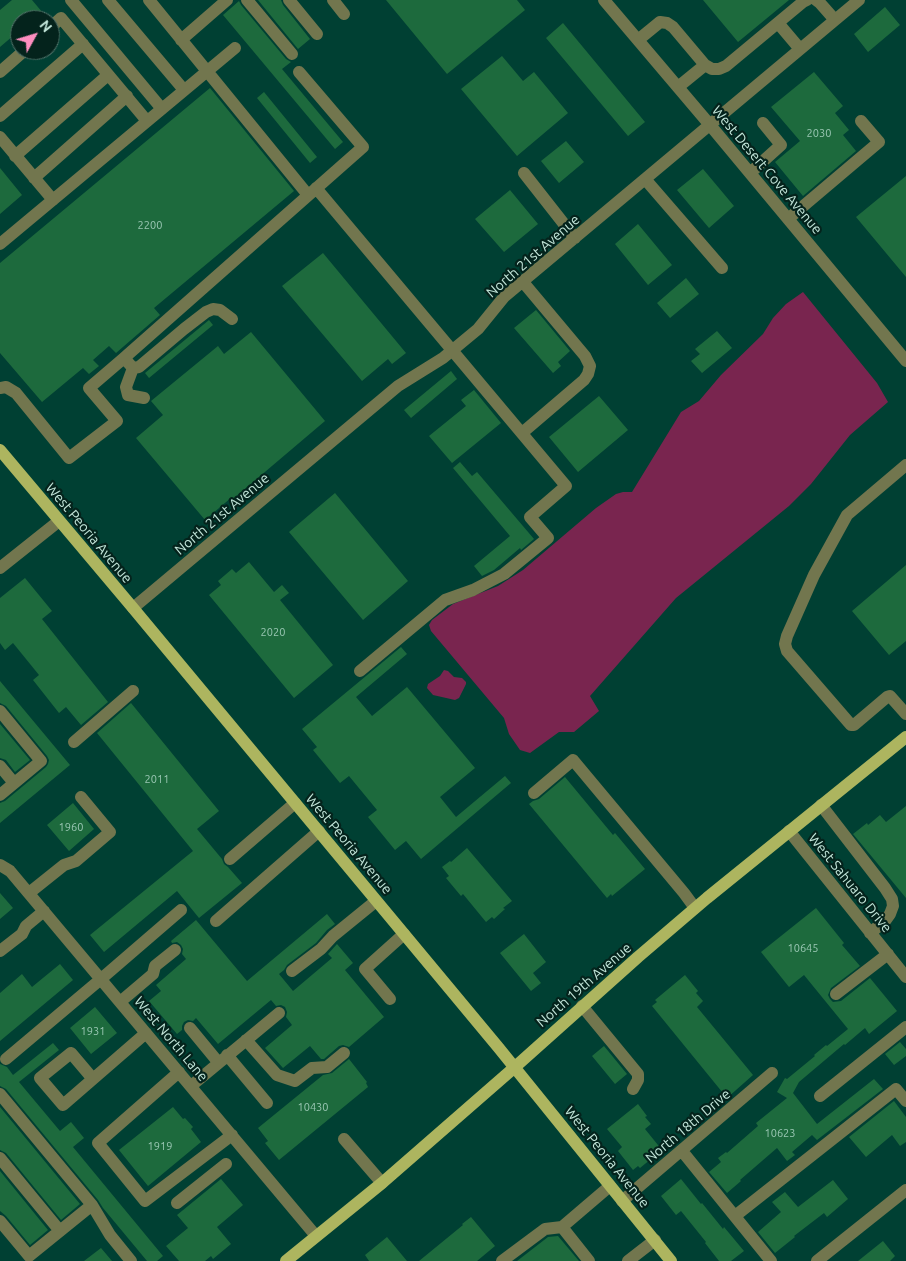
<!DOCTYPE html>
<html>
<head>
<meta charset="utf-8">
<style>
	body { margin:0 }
	#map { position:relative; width:906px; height:1261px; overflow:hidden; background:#004033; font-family:Ubuntu,sans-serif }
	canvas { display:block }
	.north { position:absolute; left:10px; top:10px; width:50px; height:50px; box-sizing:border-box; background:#04231c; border:1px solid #507168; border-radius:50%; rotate:51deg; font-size:14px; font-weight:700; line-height:20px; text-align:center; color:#c3e6da }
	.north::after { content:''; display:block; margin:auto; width:18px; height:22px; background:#fd8ebf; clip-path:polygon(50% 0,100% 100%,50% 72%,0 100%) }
</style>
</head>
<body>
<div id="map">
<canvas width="906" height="1261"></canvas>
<div class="north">N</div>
</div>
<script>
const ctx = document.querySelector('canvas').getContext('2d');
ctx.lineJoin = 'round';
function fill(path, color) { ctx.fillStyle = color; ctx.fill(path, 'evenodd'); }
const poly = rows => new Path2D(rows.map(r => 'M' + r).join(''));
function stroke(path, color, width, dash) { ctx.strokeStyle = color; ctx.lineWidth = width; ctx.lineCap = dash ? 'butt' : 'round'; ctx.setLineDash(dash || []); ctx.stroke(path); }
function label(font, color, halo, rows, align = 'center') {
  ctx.font = font + ' Ubuntu,sans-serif'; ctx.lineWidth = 4.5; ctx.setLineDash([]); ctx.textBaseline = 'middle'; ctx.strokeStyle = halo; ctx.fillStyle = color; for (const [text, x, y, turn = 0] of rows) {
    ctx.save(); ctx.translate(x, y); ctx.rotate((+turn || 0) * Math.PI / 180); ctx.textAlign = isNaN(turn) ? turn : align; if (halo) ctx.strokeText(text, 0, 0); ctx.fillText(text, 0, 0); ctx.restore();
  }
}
const green = poly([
	[803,292,877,383,888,402,850,435,811,484,789,506,676,598,590,696,599,711,574,732,559,732,530,753,520,750,509,734,504,718,431,631,429,625,432,620,453,604,498,586,523,570,596,508,616,494,623,492,632,492,681,412,699,401,721,375,763,334,773,318,786,304],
	[444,670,448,671,454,677,462,678,466,682,466,684,459,698,455,700,433,695,427,688,428,684,440,676]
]);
const building = poly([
	[12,0,32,0,48,19,20,20,20,30,0,47,0,10],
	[258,0,281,0,283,5,310,39,298,49],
	[386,0,517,0,525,10,447,74],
	[703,0,789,0,738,42],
	[239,1,241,5,286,59,291,62,282,69,343,142,335,149,223,15],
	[885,7,900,25,868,52,854,34],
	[563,23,645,122,628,136,546,38],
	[502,56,523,81,534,72,568,113,517,156,461,89],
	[814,72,843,106,835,113,849,130,843,135,856,151,803,196,775,162,800,141,771,107],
	[210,88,294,191,154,308,160,315,116,353,109,346,93,360,99,366,89,374,83,368,42,402,0,353,0,263],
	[264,92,317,157,310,163,257,98],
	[566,141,584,162,559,183,541,161],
	[0,168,22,195,0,214],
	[703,169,734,206,709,228,677,190],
	[906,176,906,277,856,217],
	[510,190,538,224,504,252,475,219],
	[638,224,672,265,648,285,615,244],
	[323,253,406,353,392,364,388,359,362,381,282,286],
	[686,278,699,294,670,318,657,303],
	[536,310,570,351,558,362,561,366,553,373,514,328],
	[209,320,213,325,149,378,145,373],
	[717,331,732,348,702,373,691,361,700,354,695,349],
	[251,332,325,421,259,477,233,499,232,497,205,520,136,438,163,415,151,401,218,346,224,354],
	[451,371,457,379,411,418,404,410],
	[474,390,501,423,452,463,429,436,466,406,461,400],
	[599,396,628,430,578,472,549,437],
	[460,462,472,476,477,472,534,539,521,550,520,548,494,570,482,576,474,566,510,536,453,468],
	[335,493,408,581,363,620,289,532],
	[249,562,274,592,282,585,289,593,280,600,333,665,294,698,209,595,221,585,218,581,232,569,236,573],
	[906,565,906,641,889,655,852,611],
	[25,578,52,611,42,619,108,702,81,725,66,707,59,713,33,680,39,675,13,643,5,650,0,643,0,598],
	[401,647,407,654,356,697,372,716,407,687,475,768,440,797,456,817,505,776,511,783,421,859,406,841,395,850,368,817,377,810,349,776,340,783,313,750,317,747,302,729],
	[0,681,70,765,0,823,0,803,5,801,46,767,48,764,49,760,47,756,6,706,0,703],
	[131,703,219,811,197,829,222,859,224,864,228,867,242,883,199,918,177,891,104,952,90,935,193,851,97,733],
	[0,724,30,760,15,772,6,760,0,758],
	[565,777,613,835,615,833,645,869,612,896,611,894,607,898,529,804,533,801,539,799],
	[73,803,94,829,69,851,47,825],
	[906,806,906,898,853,834,867,823,868,825,880,815,886,822],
	[467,848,512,901,503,908,505,909,494,919,492,917,486,922,463,894,461,896,446,878,449,876,442,867,450,861,451,862],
	[0,893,13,908,0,919],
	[816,908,844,943,842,945,860,966,831,988,828,995,830,999,833,1002,841,1001,870,978,897,1011,869,1034,865,1028,845,1045,844,1044,799,1082,793,1093,817,1124,874,1079,883,1089,817,1140,812,1135,792,1152,795,1155,787,1161,777,1148,740,1180,741,1181,727,1193,709,1172,721,1162,718,1158,726,1152,727,1153,758,1126,756,1123,787,1098,777,1092,785,1078,787,1079,815,1056,814,1055,826,1045,827,1046,848,1029,804,975,789,987,761,952],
	[327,914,335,924,327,930,316,943,287,965,284,970,279,974,293,991,332,958,328,954,337,944,353,963,345,970,384,1017,349,1047,343,1045,339,1046,324,1059,321,1059,310,1046,283,1068,265,1048,292,1025,286,1017,287,1012,285,1007,281,1005,276,1006,271,1000,218,1044,196,1018,193,1021,188,1020,184,1022,182,1026,182,1030,177,1034,149,1001,161,991,156,985,186,959,182,954,183,949,181,945,177,942,172,943,171,941,196,920,247,981],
	[524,934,546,962,533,973,541,983,531,991,500,953],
	[60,964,73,980,0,1041,0,993,22,974,32,987],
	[685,975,698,991,696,993,703,1001,697,1007,753,1075,727,1098,652,1006,657,1002,655,1000],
	[95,1007,117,1033,91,1054,70,1028],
	[900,1042,906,1049,906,1056,894,1065,885,1054],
	[53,1043,59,1050,19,1082,60,1131,71,1122,84,1138,73,1147,163,1256,157,1261,147,1261,103,1208,98,1200,6,1089,0,1086,0,1064,7,1067,13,1075],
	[604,1046,627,1074,615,1084,592,1056],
	[349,1059,367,1082,366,1083,368,1087,279,1160,265,1143,268,1141,258,1128,323,1075,332,1073],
	[894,1101,906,1117,906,1142,900,1146,892,1135,866,1157,849,1137],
	[638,1104,647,1116,645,1117,651,1124,645,1129,662,1150,640,1168,638,1166,633,1170,618,1151,622,1147,607,1129],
	[0,1107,80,1204,61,1220,6,1153,0,1150],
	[173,1107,183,1119,185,1118,193,1127,191,1129,201,1142,148,1186,119,1150],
	[0,1171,48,1230,30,1245,6,1216,0,1211],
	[221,1179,243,1205,217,1227,231,1244,213,1259,211,1256,205,1261,179,1261,166,1246,188,1228,177,1215],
	[681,1179,701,1204,702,1203,723,1229,724,1227,744,1251,731,1261,719,1261,705,1243,706,1242,681,1211,676,1215,661,1196],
	[833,1180,848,1199,827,1217,824,1213,794,1236,795,1237,775,1253,758,1232,781,1212,772,1202,785,1192,798,1207],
	[471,1217,495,1246,477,1261,419,1261,463,1225,462,1224],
	[558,1236,579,1261,517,1261,548,1237],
	[387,1237,407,1261,369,1261,365,1255],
	[883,1241,895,1256,890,1261,858,1261],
	[101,1248,112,1261,84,1261]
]);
const minor = poly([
	[71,0,162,109],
	[108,0,184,90],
	[149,0,308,195],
	[247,0,292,54],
	[289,0,317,34],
	[333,0,344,14],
	[604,0,710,125,906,361],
	[816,0,820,3,835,20],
	[778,23,800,49],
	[50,28,61,18,147,121],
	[181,40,227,0],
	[638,40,660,22,667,23,673,27,705,65,712,69,719,69,726,66,803,2,807,0],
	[0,72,25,50],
	[678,87,705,65],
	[0,116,83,44],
	[0,137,53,200],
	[15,156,108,75],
	[524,173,575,238],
	[750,173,781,145,763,123],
	[34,178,127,96],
	[645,179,722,268],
	[316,188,566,486,530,517,548,538,504,574,473,590,445,600,360,671],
	[788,219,879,142,861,121],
	[0,244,235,48],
	[232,319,220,310,213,309,206,312,184,329,139,367,133,368,124,358,363,147,299,72],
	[133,368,126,387,128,395,144,398],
	[0,388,6,387,16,393,69,458,117,421,89,388,124,358],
	[522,433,584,380,588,374,590,366,585,356,523,282],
	[906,465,847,515,814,575,787,636,785,644,787,651,851,725,854,725,887,697,890,696,906,714],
	[0,568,59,521],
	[133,608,398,386,443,358,478,329,504,297,859,0],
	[0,711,41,761,0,795],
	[74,742,133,691],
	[0,766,14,783],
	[534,793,573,760,684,893,695,908],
	[821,805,885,888,892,899,893,906,890,914,885,921,870,933],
	[789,831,906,977],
	[230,859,295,803],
	[0,865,10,871,316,1236],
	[29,893,64,865,76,861,110,832,81,797],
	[216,921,319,831],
	[0,951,22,934,26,926,44,911],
	[292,971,321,949,333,936,376,901],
	[836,994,888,954],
	[390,999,365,969,404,934],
	[120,1002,153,974,155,966,175,950],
	[582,1006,638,1074,638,1080,633,1089],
	[190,1028,218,1062],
	[246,1040,277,1075,295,1081,312,1068,327,1067,344,1053],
	[227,1055,267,1103],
	[6,1059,101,979,181,910],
	[179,1072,98,1143,145,1201,232,1135],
	[93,1079,71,1053,40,1078,63,1105,93,1079,146,1033],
	[191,1086,279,1013],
	[0,1094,92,1205,110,1235,131,1261],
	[820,1096,906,1027],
	[344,1139,382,1183],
	[682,1151,771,1261],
	[0,1158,60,1231],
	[622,1201,772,1073],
	[177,1203,226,1164],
	[735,1216,896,1089,906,1101],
	[0,1221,29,1256,92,1205],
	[502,1261,545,1229,562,1227],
	[589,1261,562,1227,610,1186],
	[628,1261,655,1240],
	[817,1261,906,1190]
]);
const major = poly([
	[0,450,133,608,498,1047,671,1261],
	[286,1261,382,1183,515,1067,638,957,707,898,906,737]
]);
const numberNames = [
	["2030",819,133],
	["2200",150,225],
	["2020",273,632],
	["2011",157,779],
	["1960",71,827],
	["10645",803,948],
	["1931",93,1031],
	["10430",313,1107],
	["10623",780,1133],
	["1919",160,1146]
];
const streetNames = [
	["West Desert Cove Avenue",767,170,50],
	["North 21st Avenue",533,256,-41],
	["North 21st Avenue",222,514,-40],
	["West Peoria Avenue",89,533,50],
	["West Peoria Avenue",349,844,50],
	["West Sahuaro Drive",850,883,51],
	["North 19th Avenue",584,985,-41],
	["West North Lane",171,1039,50],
	["North 18th Drive",688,1126,-40],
	["West Peoria Avenue",607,1157,51]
];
fill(green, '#79254f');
fill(building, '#1d6a3d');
stroke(minor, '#72764e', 12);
stroke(major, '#adb55f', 12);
label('11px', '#9ac7b3', null, numberNames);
label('14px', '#c3e6da', '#04231c', streetNames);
</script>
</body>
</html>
